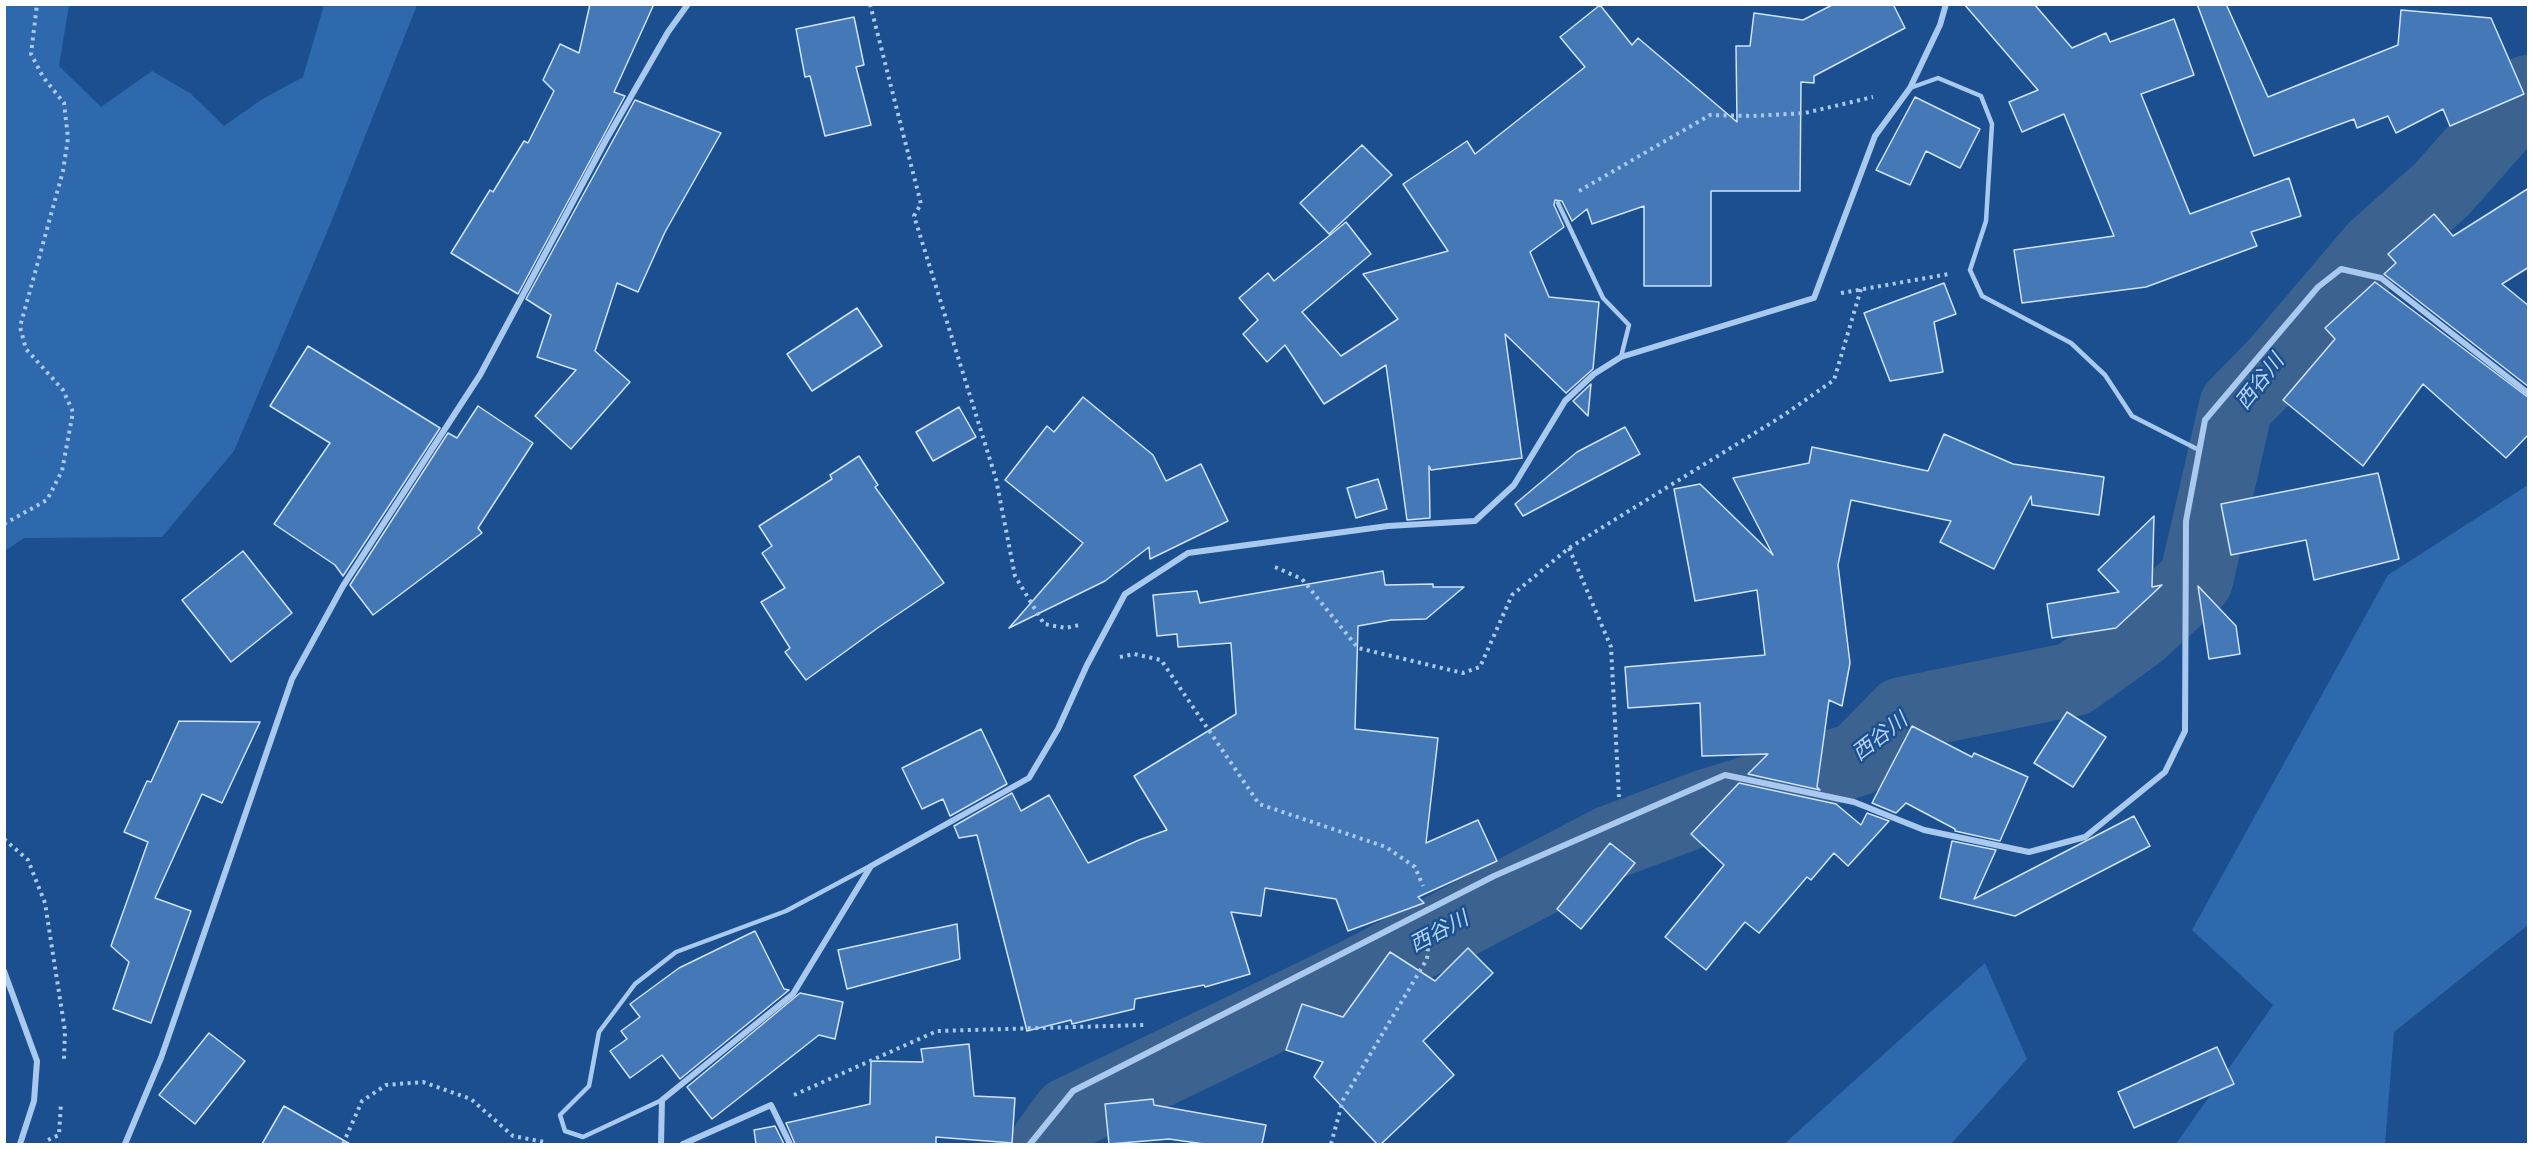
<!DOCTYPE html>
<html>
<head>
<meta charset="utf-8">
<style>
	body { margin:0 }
	#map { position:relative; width:2533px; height:1149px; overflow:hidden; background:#1b4f8f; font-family:Quicksand,sans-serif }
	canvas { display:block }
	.frame { position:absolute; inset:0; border:6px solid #fff; pointer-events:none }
</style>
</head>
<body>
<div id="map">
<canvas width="2533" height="1149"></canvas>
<div class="frame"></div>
</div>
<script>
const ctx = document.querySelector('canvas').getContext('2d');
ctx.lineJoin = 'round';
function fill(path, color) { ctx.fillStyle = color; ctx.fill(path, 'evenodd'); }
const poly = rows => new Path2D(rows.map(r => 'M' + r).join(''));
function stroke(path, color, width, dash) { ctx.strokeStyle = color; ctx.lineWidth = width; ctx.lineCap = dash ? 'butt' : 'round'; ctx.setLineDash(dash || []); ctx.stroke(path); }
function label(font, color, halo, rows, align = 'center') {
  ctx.font = font + ' Quicksand,"Noto Sans JP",sans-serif'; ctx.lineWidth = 5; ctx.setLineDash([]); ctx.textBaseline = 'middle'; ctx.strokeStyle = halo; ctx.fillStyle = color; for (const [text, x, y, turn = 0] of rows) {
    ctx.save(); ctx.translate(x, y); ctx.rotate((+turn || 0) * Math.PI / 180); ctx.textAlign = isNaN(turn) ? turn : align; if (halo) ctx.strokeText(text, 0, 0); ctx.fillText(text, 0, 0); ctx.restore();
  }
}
const green = poly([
	[5,4,69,5,59,66,101,107,152,71,190,93,224,126,261,100,303,77,324,5,417,5,330,225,234,451,162,537,24,538,5,551],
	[2528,485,2528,925,2394,1032,2385,1144,2176,1144,2273,1005,2192,930,2388,575],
	[1985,963,2027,1059,1951,1144,1784,1144]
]);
const river = poly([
	[1047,1144,1069,1114,1359,974,1609,843,1710,805,1858,759,1902,714,2074,679,2139,632,2196,580,2236,406,2278,363,2376,248,2442,189,2528,92]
]);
const building = poly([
	[590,4,654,4,614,92,625,96,518,294,451,253,490,190,493,192,524,141,528,143,554,91,543,80,560,44,579,53,590,4],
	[1834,4,1893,4,1905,28,1814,76,1814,83,1801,82,1800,191,1711,191,1711,286,1644,286,1644,206,1592,224,1587,209,1572,221,1562,201,1555,200,1554,205,1564,227,1530,252,1549,297,1599,302,1593,369,1566,393,1505,334,1522,458,1431,470,1429,466,1430,518,1407,520,1386,365,1324,404,1285,345,1267,362,1243,334,1258,320,1239,298,1268,273,1274,281,1346,222,1371,254,1302,312,1341,356,1398,319,1363,274,1448,251,1403,184,1467,141,1475,154,1585,67,1560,37,1600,5,1632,45,1638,38,1737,122,1736,46,1750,46,1754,13,1803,20,1834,4],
	[1964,4,2034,4,2072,48,2106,33,2110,42,2174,19,2194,75,2141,94,2190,214,2289,178,2301,216,2251,232,2257,246,2146,287,2022,303,2014,250,2114,236,2064,114,2022,132,2009,102,2038,90,1964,4],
	[2197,4,2226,4,2268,97,2398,45,2401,10,2491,18,2524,94,2450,126,2443,109,2396,133,2388,116,2357,128,2354,119,2254,156,2197,4],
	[854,17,864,65,856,67,871,125,825,136,810,76,805,77,796,29,854,17],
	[1915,97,1980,129,1960,168,1926,151,1910,185,1876,170,1915,97],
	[635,100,721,133,665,232,638,292,617,283,595,351,630,382,571,449,535,416,576,370,537,357,551,315,526,299,635,100],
	[1362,145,1392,175,1329,234,1300,203,1362,145],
	[2529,188,2529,267,2502,284,2529,306,2529,387,2384,274,2396,263,2388,254,2434,214,2453,236,2529,188],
	[2375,282,2529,398,2529,434,2506,458,2423,384,2363,466,2283,400,2335,339,2325,328,2375,282],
	[1944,283,1956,314,1934,322,1943,372,1890,381,1864,313,1944,283],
	[857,308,882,346,812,391,787,354,857,308],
	[308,346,440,428,343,576,335,565,274,524,330,443,270,406,308,346],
	[1591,384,1588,416,1573,401,1591,384],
	[1083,397,1153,455,1166,481,1201,464,1228,521,1150,559,1149,547,1105,581,1009,628,1083,543,1005,480,1047,426,1054,432,1083,397],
	[478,406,533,443,478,528,482,533,373,615,350,585,448,433,457,438,478,406],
	[959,407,976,437,933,461,916,432,959,407],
	[1625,427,1640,454,1523,516,1515,504,1577,452,1625,427],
	[1944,434,2013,464,2104,477,2099,515,2032,505,2031,496,1994,569,1940,542,1951,521,1851,500,1838,565,1850,663,1842,706,1829,700,1817,787,1820,790,1748,774,1768,754,1702,756,1700,703,1628,708,1625,667,1765,655,1757,590,1695,601,1674,489,1700,484,1773,555,1733,478,1809,463,1812,447,1928,471,1944,434],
	[859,456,878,485,875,487,944,583,879,627,806,680,785,652,790,648,761,602,785,588,762,553,772,546,759,526,832,479,830,475,859,456],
	[2378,473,2399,559,2314,580,2306,540,2231,555,2221,504,2378,473],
	[1378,479,1387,509,1356,518,1347,488,1378,479],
	[2154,516,2152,587,2162,585,2116,628,2052,638,2047,604,2119,592,2098,570,2154,516],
	[243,551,292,613,231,662,182,600,243,551],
	[1383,571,1385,585,1433,584,1433,587,1464,587,1426,619,1391,620,1358,626,1355,729,1438,738,1426,843,1478,820,1497,861,1418,897,1424,903,1348,931,1336,899,1265,888,1261,916,1231,912,1250,974,1205,987,1204,985,1135,999,1134,1009,1072,1024,1071,1020,1027,1031,977,835,959,838,954,826,1012,793,1021,811,1049,795,1088,863,1139,840,1167,830,1134,776,1236,714,1231,643,1178,647,1177,634,1157,636,1153,595,1197,591,1200,603,1383,571],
	[2198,586,2236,626,2240,654,2209,659,2198,586],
	[2067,712,2106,737,2073,787,2034,763,2067,712],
	[179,721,260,722,222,803,202,794,155,898,191,911,151,1023,113,1009,129,962,111,946,148,842,124,832,147,781,151,782,179,721],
	[1912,726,1972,757,1974,753,2028,777,2000,841,1955,831,1955,829,1906,803,1896,813,1872,803,1912,726],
	[981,729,1007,784,950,816,943,799,922,809,902,768,981,729],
	[1739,783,1836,804,1861,825,1867,813,1889,821,1848,866,1834,853,1811,880,1807,877,1759,933,1745,922,1706,970,1665,937,1724,865,1691,834,1739,783],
	[2134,816,2150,846,2015,916,1940,898,1952,841,1996,850,1974,899,2134,816],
	[1610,843,1635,863,1581,929,1557,909,1610,843],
	[957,924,960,959,847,989,838,950,957,924],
	[755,931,784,989,789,990,680,1079,662,1055,630,1078,610,1051,627,1039,621,1031,640,1017,630,1004,679,968,755,931],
	[1468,948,1493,973,1423,1041,1454,1075,1381,1144,1377,1144,1314,1077,1323,1062,1286,1050,1302,1004,1343,1017,1390,952,1435,981,1468,948],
	[800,993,843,1002,835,1039,819,1035,712,1119,687,1087,800,993],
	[209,1033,245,1061,195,1124,159,1095,209,1033],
	[969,1044,974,1096,1015,1098,1012,1143,936,1137,936,1144,795,1144,786,1123,870,1104,871,1061,923,1062,921,1049,969,1044],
	[2217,1047,2234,1084,2134,1128,2118,1092,2217,1047],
	[1153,1099,1154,1105,1266,1125,1262,1144,1204,1144,1169,1139,1109,1144,1105,1104,1153,1099],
	[284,1106,350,1144,262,1144,284,1106],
	[775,1126,784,1144,756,1144,754,1130,775,1126]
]);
const path = poly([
	[870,4,921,204,914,216,996,479,1015,576,1044,624,1066,628,1079,625],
	[1579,191,1710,115,1753,116,1805,113,1873,97],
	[1841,293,1949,274],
	[4,524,47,500,62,471,73,412,63,390,26,349,20,327,63,171,68,138,64,103,43,77,31,54,37,4],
	[1569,548,1611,647,1619,797],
	[1275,567,1302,579,1358,648,1463,673,1480,667,1512,595,1569,548,1784,415,1834,380,1861,289],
	[1120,657,1134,654,1161,660,1259,804,1386,847,1415,867,1423,886],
	[4,839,28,860,45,903,65,1031,64,1060],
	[794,1095,937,1031,1144,1025],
	[48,1140,59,1135,61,1103],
	[343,1144,362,1101,386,1085,423,1082,471,1099,513,1136,544,1142],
	[1331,1144,1343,1100,1427,959,1429,937]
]);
const lane = poly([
	[1910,88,1938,78,1981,96,1992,124,1986,221,1970,270,1982,296,2071,343,2105,375,2132,416,2199,450],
	[1558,203,1603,298,1629,325,1621,357],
	[662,1100,583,1137,565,1131,560,1115,589,1086,599,1032,635,984,676,952,786,911,870,866]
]);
const street = poly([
	[4,971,37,1061,34,1101,20,1144],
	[125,1144,161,1058,292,679,343,586,480,375,606,140,668,32,688,4],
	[661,1144,662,1100,793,994,871,866,1029,778,1058,729,1087,665,1125,594,1188,553,1388,526,1475,521,1514,485,1565,401,1594,374,1621,357,1814,298,1875,136,1910,88,1940,25,1946,4],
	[683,1144,771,1105,790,1144],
	[1030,1144,1073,1091,1494,876,1725,775,1854,802,1924,830,2029,852,2085,837,2165,772,2185,731,2186,521,2205,420,2318,287,2341,269,2381,278,2528,393]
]);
const waterNames = [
	["西谷川",2260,382,-52],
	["西谷川",1880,737,-38],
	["西谷川",1439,932,-28]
];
fill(green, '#2e69ad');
stroke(river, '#3c6290', 74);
fill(building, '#4478b7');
stroke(building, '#cfe3fa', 1.5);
stroke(path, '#a9c9ee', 4, [3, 4.5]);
stroke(lane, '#a9c9ee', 4.5);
stroke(street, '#a9c9ee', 6);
label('italic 21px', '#b5d3f5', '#1b4f8f', waterNames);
</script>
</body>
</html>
